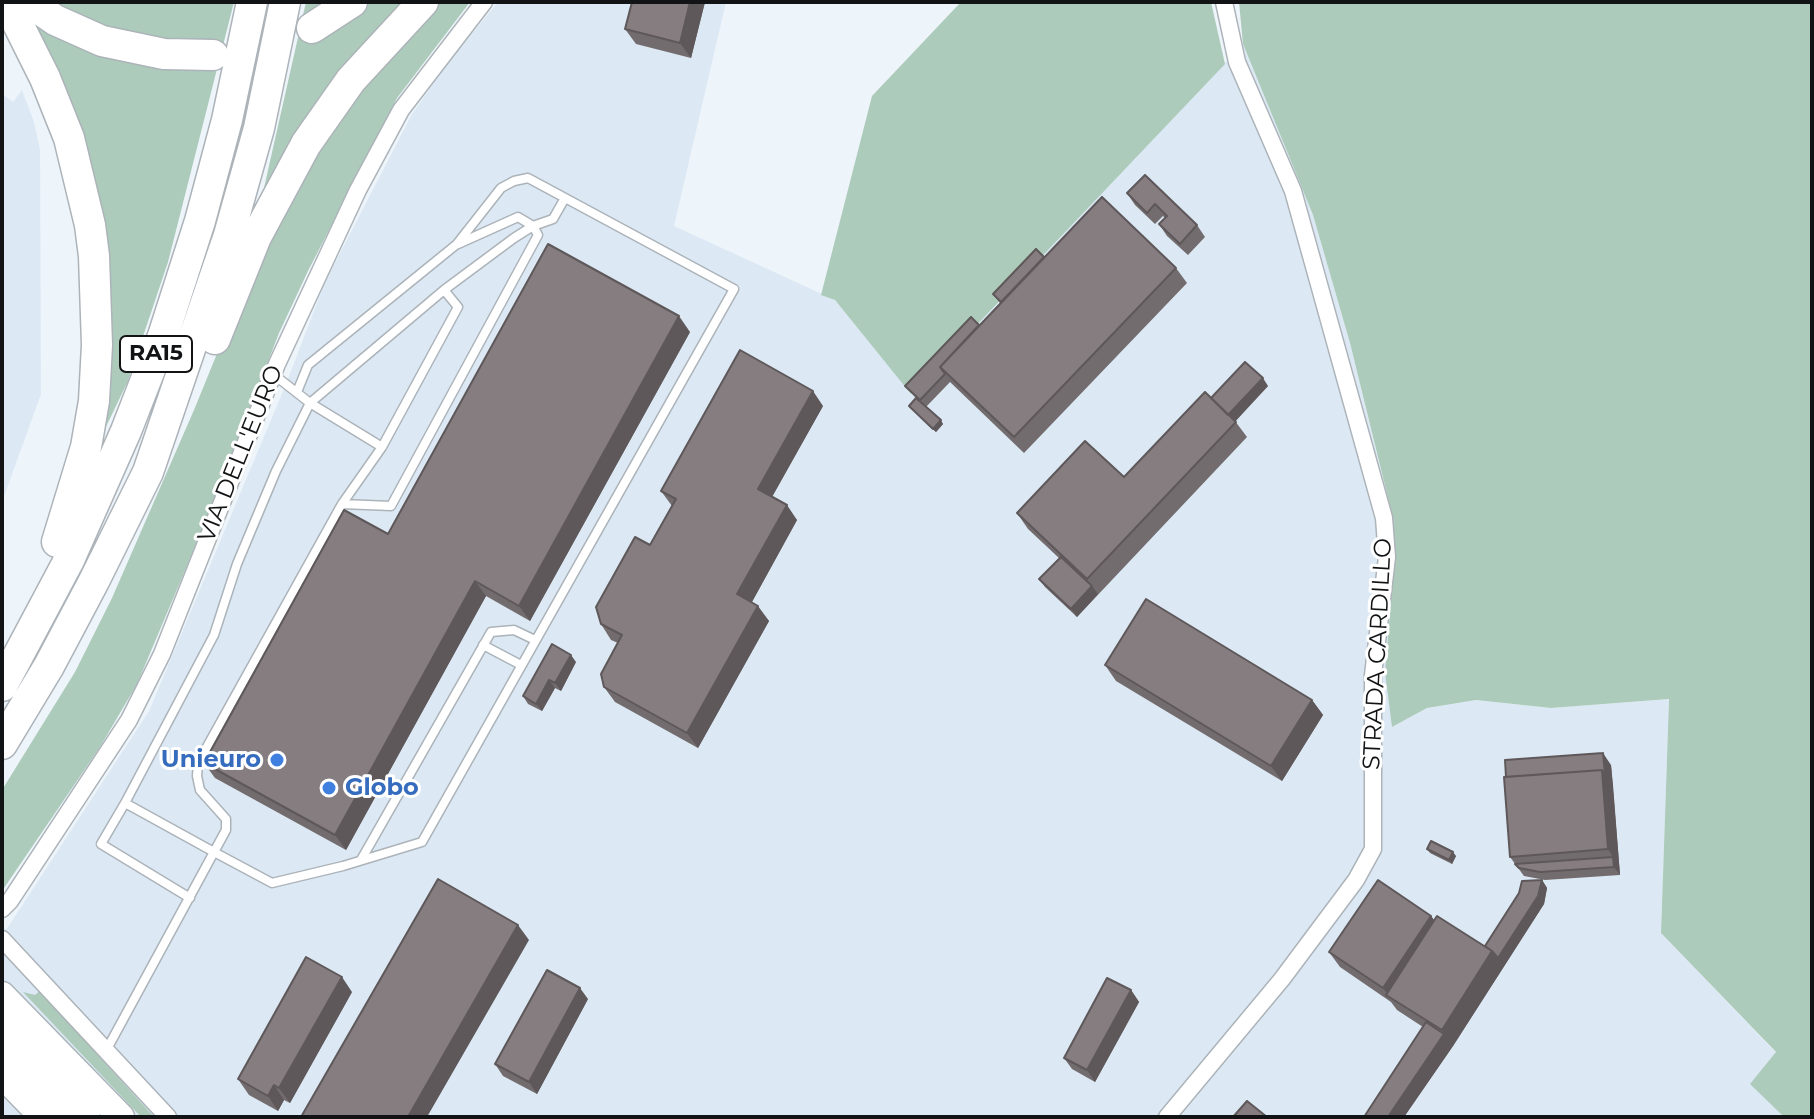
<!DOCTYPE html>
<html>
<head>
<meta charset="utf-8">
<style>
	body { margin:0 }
	#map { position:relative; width:1814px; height:1119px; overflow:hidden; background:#edf4fa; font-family:Montserrat,sans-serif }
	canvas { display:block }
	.frame { position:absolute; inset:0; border:4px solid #111315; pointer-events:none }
</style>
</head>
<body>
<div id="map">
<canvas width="1814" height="1119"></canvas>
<div class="frame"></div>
</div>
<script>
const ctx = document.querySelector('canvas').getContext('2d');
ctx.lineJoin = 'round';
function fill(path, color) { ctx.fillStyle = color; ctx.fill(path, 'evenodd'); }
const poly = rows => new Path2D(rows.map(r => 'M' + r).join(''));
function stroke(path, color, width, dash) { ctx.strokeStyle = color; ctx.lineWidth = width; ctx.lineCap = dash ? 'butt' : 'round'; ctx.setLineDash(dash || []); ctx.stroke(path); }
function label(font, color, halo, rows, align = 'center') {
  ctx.font = font + ' Montserrat,sans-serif'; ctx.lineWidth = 6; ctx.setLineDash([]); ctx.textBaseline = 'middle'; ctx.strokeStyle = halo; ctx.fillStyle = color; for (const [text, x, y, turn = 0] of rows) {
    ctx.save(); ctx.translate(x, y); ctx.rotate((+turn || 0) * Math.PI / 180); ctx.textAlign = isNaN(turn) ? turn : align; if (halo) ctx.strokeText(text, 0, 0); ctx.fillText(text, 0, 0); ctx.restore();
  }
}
const built = poly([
	[498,2,726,2,674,226,835,300,911,393,1243,44,1313,215,1350,343,1392,515,1395,555,1392,727,1427,708,1476,700,1551,708,1669,699,1661,933,1776,1053,1751,1084,1784,1117,2,1117,2,927,6,930,149,711,286,384,325,282,412,114,447,64],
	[22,90,34,122,40,150,41,394,2,502,2,94,13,102]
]);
const green = poly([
	[43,2,234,2,168,262,128,381,102,435,108,307,27,12,125,41],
	[306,2,341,2,344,21,369,2,413,2,259,210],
	[436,2,470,2,397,98,308,271,279,333,214,502,137,684,100,747,2,891,2,790,75,672,112,598,194,410,247,280,341,108],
	[961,2,1211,2,1225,64,911,394,835,300,821,295,872,96],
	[1239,2,1812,2,1812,1117,1784,1117,1750,1084,1776,1052,1661,933,1669,699,1551,708,1476,700,1427,708,1392,727,1385,672,1395,555,1392,514,1350,343,1313,215,1243,44],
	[41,990,85,1041,154,1117,141,1117,23,992,35,995]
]);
const lane = poly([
	[444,290,458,307,382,447,342,504,198,763,197,776,200,790,226,819,226,830,214,852,125,803,214,635,237,564,276,471,310,403,444,290,514,238,533,226,553,219,565,198],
	[273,374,310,403,382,447],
	[342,504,391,506,538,235,533,226,518,217,458,244],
	[483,645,521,665],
	[125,803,101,844,190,898],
	[361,860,491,632,514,630,535,640],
	[107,1049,214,852,272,883,343,866,422,842,734,289,528,178,514,181,501,188,457,244,308,365,297,392]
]);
const street = poly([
	[2,909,10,901,129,720,162,654,277,364,358,190,401,110,484,2],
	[2,939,168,1117],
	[2,1082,36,1117],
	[1167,1117,1282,979,1356,880,1373,849,1373,675,1387,557,1384,518,1293,191,1237,62,1224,2]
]);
const secondary = poly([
	[2,1057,62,1117]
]);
const primary = poly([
	[2,995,121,1117],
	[2,1027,87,1117]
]);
const highway = poly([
	[7,2,45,78,69,138,90,225,94,256,97,345,94,401,86,447,57,542],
	[29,2,55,20,102,41,164,54,213,55],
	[312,28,352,2],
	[215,339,256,237,306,144,351,80,423,2],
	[2,686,69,560,126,431,163,336,200,221,227,120,252,2],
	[2,744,49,666,94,581,148,472,229,235,259,128,285,2]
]);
const wall = poly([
	[632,2,705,2,691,58,636,44,625,29],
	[1145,175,1197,225,1205,237,1188,255,1167,236,1159,224,1165,218,1163,216,1155,224,1135,205,1127,193],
	[1044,257,1176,268,1187,283,1024,453,950,382,926,407,943,424,936,432,909,406,916,398,905,386,979,325,1000,303,993,294],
	[690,332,530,621,486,596,346,850,215,778,204,763,388,534],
	[1268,386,1235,421,1247,437,1077,617,1045,587,1039,579,1059,558,1028,529,1017,513,1124,477,1211,398],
	[823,406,772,497,797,520,752,602,769,621,698,748,615,702,604,687,618,643,611,640,601,624,650,545,672,506,661,491],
	[576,662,561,691,555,688,542,711,528,704,523,696],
	[1105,665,1312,700,1323,715,1282,781,1116,681],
	[1611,765,1620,875,1545,880,1524,876,1510,857],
	[1427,849,1456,856,1452,864,1430,853],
	[1542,880,1547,888,1544,904,1453,1046,1404,1117,1364,1117,1423,1027,1397,1010,1391,1002,1340,967,1329,952,1431,916,1434,920,1485,946,1519,893],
	[1131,990,1139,1002,1095,1082,1072,1069,1064,1058],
	[352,992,290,1103,284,1100,278,1111,249,1095,238,1079],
	[588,999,537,1094,503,1076,495,1064]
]);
const shadedWall = poly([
	[690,2,705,2,691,58,680,43],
	[679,316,690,332,530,621,519,606],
	[1263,378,1268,386,1233,424,1227,416],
	[813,391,823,406,768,504,758,489],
	[941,420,943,424,936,432,933,429],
	[787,505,797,520,748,609,737,594],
	[475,581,486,596,346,850,335,835],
	[1092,586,1098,594,1077,617,1071,609],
	[758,606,769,621,698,748,687,733],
	[571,655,576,662,561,691,555,683],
	[549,680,555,688,542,711,536,704],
	[1312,700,1323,715,1282,781,1271,766],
	[1603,753,1611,765,1613,785,1605,774],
	[1602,770,1613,785,1620,875,1614,867,1613,857,1608,849],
	[1453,852,1456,856,1452,864,1449,860],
	[1542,880,1547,888,1544,904,1453,1046,1404,1117,1388,1117,1444,1034,1442,1030,1492,951],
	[1431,916,1442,931,1389,996,1383,988],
	[518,925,529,940,427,1117,408,1117],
	[342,977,352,992,290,1103,279,1088],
	[580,988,588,999,537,1094,529,1082],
	[1131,990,1139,1002,1095,1082,1087,1070],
	[274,1085,284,1100,278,1111,268,1096]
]);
const building = poly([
	[632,2,690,2,680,43,625,29,632,2],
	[1145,175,1197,225,1180,244,1159,224,1167,216,1155,204,1147,213,1127,193,1145,175],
	[1102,197,1176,268,1014,437,940,367,1102,197],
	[548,244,679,316,519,606,475,581,335,835,204,763,344,510,388,534,548,244],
	[1036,249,1044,257,1001,302,993,294,1036,249],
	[971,317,979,325,940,367,945,374,920,400,905,386,971,317],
	[740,350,813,391,758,489,787,505,737,594,758,606,687,733,604,687,601,674,622,635,601,624,596,607,635,537,650,545,676,499,661,491,740,350],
	[1245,362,1263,378,1228,415,1211,398,1245,362],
	[1205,392,1236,422,1087,579,1017,513,1085,441,1124,477,1205,392],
	[916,398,941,420,933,429,909,406,916,398],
	[1061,557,1092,586,1071,609,1039,579,1061,557],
	[1146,599,1312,700,1271,766,1105,665,1146,599],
	[552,644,571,655,555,683,549,680,536,704,523,696,552,644],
	[1603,753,1605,774,1602,770,1506,777,1505,760,1603,753],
	[1602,770,1608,849,1510,857,1504,777,1602,770],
	[1431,841,1453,852,1449,860,1427,849,1431,841],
	[1613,857,1614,867,1540,872,1519,868,1515,864,1613,857],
	[438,879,518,925,408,1117,301,1117,438,879],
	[1378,880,1431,916,1383,988,1329,952,1378,880],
	[1542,880,1538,896,1498,958,1492,951,1485,946,1519,893,1522,881,1542,880],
	[1437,916,1492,951,1442,1030,1386,995,1437,916],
	[306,957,342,977,279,1088,274,1085,268,1096,238,1079,306,957],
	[547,970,580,988,529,1082,495,1064,547,970],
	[1107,978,1131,990,1087,1070,1064,1058,1107,978],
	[1426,1022,1444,1034,1388,1117,1364,1117,1426,1022],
	[1247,1101,1267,1117,1233,1117,1247,1101]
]);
const markers = [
	[277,760,8,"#3f7fe0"],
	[329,788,8,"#3f7fe0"]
];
const shields = [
	[156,354,72]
];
const shieldNames = [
	["RA15",156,354]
];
const streetNames = [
	["VIA DELL'EURO",241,454,-68],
	["STRADA CARDILLO",1378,654,-87]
];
const shopNames = [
	["Unieuro",261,760],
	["Globo",345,788,"left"]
];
fill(built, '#dce9f4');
fill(green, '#adcbba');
stroke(lane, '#acb3b9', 11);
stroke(street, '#acb3b9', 19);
stroke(secondary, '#acb3b9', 27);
stroke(primary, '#acb3b9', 29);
stroke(highway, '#acb3b9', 33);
stroke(lane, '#fff', 8);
stroke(street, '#fff', 16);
stroke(secondary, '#fff', 24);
stroke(primary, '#fff', 26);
stroke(highway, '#fff', 30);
fill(wall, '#736c6e');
fill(shadedWall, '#5e585a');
fill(building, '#867d80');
stroke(building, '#5e585a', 2);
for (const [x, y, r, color] of markers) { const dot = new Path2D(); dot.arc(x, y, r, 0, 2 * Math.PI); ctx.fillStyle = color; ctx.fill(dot); stroke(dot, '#fff', 3); }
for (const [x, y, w] of shields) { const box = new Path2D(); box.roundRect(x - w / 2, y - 18, w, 36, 6); ctx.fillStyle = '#fff'; ctx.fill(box); stroke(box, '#111315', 2); }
label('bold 22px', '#111315', null, shieldNames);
label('24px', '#111315', '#fff', streetNames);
label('bold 24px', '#366cbe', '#fff', shopNames, 'right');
</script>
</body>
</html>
